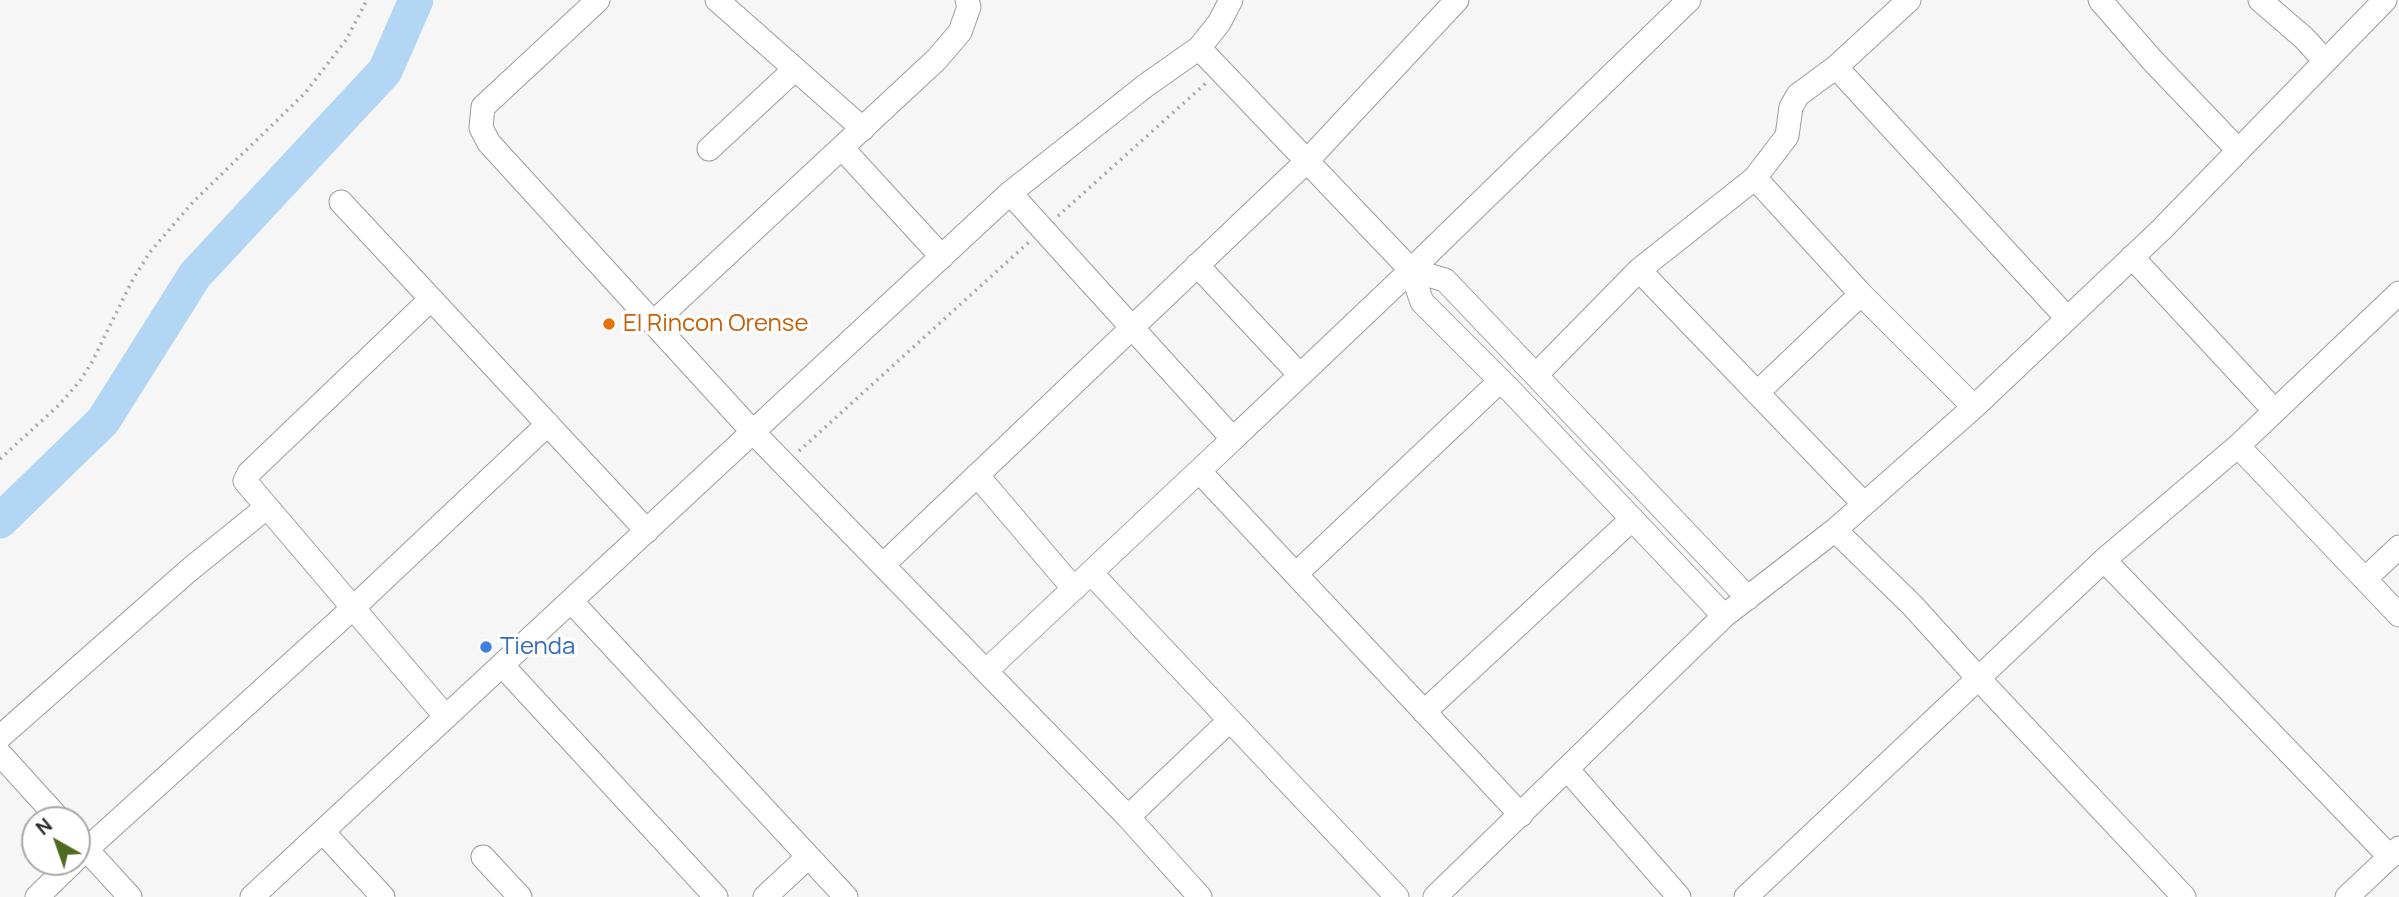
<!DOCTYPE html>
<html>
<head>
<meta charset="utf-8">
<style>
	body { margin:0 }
	#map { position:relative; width:2399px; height:897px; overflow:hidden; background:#f6f6f7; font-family:Manrope,sans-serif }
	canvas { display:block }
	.north { position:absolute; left:21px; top:806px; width:70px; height:70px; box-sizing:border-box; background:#fff; border:2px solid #a9a9a9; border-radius:50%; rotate:320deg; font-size:19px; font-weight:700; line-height:28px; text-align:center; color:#282829 }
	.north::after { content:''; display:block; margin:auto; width:24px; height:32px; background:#4e6c20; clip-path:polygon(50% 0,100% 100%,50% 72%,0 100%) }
</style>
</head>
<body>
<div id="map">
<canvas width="2399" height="897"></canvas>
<div class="north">N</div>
</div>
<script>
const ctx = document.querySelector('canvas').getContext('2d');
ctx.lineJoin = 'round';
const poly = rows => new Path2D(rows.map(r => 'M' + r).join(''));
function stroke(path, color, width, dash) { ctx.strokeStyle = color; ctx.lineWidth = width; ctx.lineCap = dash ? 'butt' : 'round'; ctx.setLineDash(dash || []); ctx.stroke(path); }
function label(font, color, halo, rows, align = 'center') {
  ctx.font = font + ' Manrope,sans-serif'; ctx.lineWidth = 7; ctx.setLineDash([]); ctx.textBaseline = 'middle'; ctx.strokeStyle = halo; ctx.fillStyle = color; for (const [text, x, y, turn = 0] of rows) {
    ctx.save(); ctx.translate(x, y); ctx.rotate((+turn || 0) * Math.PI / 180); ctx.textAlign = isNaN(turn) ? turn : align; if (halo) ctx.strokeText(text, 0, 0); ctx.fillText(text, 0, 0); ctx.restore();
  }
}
const river = poly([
	[0,521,103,421,195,275,385,71,416,0]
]);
const path = poly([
	[1058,216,1206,83],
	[799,451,1029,242],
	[0,459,59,405,80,381,92,362,132,281,150,252,193,202,305,93,346,40,367,0]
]);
const street = poly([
	[598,0,483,107,481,128,489,143,753,432,1128,817,1200,897],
	[717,0,863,129],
	[2100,0,2152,60,2238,150],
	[2260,0,2304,38,2325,61],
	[1199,48,1411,270,1233,439],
	[1836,67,2067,318],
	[842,148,942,257],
	[709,149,795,69],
	[1755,178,1861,294,1974,407],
	[341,202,647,531],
	[2132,257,2274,410],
	[1197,265,1300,375],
	[1411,270,1689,0],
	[1639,270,1864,504],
	[431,299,249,473,245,481,446,717],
	[653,323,937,59,960,32,969,7,967,0],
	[1536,375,1639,270,1755,178,1787,136,1791,107,1798,95,1836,67,1909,0],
	[1757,393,1861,294],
	[2238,446,2399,615],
	[1199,471,1521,815],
	[977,475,1074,589],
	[1835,530,1912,605,1979,679,2184,897],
	[2104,560,2390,857],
	[883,565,1307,161,1457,0],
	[1091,573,1397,897],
	[1296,574,1500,381],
	[2365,579,2399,547],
	[571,601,846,897],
	[1724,616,1511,391,1422,302,1411,270,1445,280,1748,598],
	[502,665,716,897],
	[986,671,1233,439,1010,193],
	[1424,712,1631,520],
	[0,737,188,571,267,507],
	[0,754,60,820],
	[1568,770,1679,897],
	[1128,817,1230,720],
	[323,832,383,897],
	[77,839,130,897],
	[483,857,520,897],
	[77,858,353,608,548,424],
	[37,897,73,862],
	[252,897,1010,193,1145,86,1199,48,1219,23,1231,0],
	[765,897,808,857],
	[1435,897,1724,616,1835,530,1974,407,2161,230,2385,0],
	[1746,897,2104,560,2238,446,2399,293],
	[2347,897,2399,848]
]);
const markers = [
	[609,324,7,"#e8710a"],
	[486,647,7,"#3f7fe0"]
];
const foodNames = [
	["El Rincon Orense",623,324]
];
const shopNames = [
	["Tienda",500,647]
];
stroke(river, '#b2d6f3', 35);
stroke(street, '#9d9d9e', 25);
stroke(path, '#a8a8a9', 3.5, [2, 5]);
stroke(street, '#fff', 23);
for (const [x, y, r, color] of markers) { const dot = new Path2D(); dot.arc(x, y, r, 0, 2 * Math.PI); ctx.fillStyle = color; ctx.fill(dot); stroke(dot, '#fff', 2.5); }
label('24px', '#c56008', '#fff', foodNames, 'left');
label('24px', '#366cbe', '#fff', shopNames, 'left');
</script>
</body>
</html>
